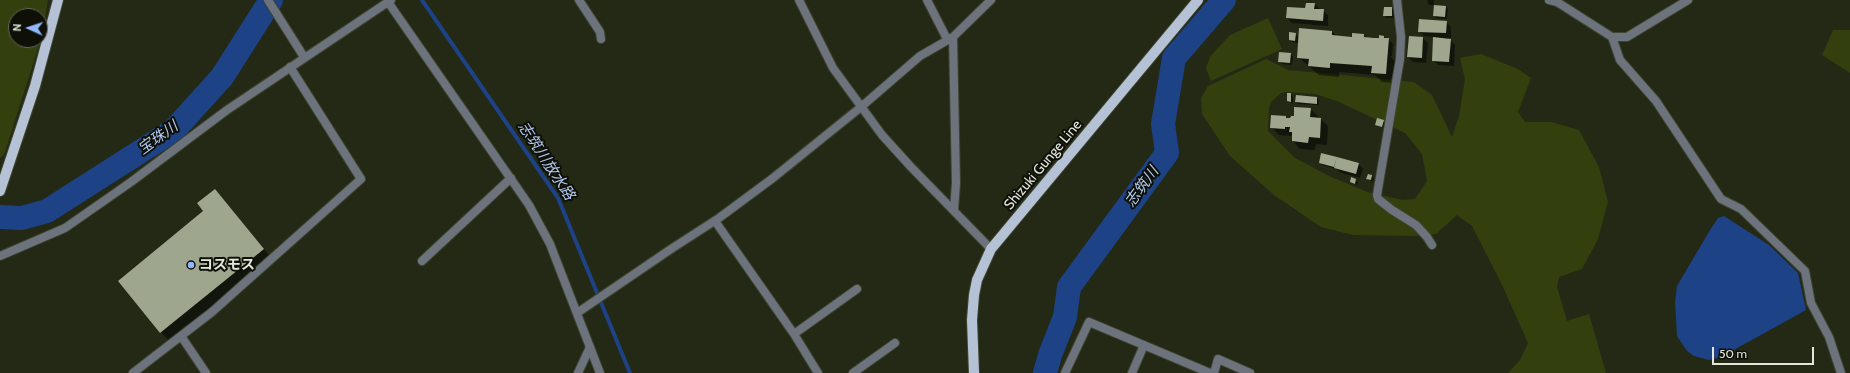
<!DOCTYPE html>
<html>
<head>
<meta charset="utf-8">
<style>
	body { margin:0 }
	#map { position:relative; width:1850px; height:373px; overflow:hidden; background:#232915; font-family:Cabin,sans-serif }
	canvas { display:block }
	.north { position:absolute; left:8px; top:8px; width:40px; height:40px; box-sizing:border-box; background:#0e1008; border:1px solid #63665c; border-radius:50%; rotate:273deg; font-size:11px; font-weight:700; line-height:16px; text-align:center; color:#e3e7db }
	.north::after { content:''; display:block; margin:auto; width:14px; height:18px; background:#90b8fd; clip-path:polygon(50% 0,100% 100%,50% 72%,0 100%) }
	.scale { position:absolute; left:1712px; top:347px; width:102px; height:18px; box-sizing:border-box; border:2px solid #e3e7db; border-top:0; padding-left:5px; font-size:12px; line-height:14px; white-space:nowrap; color:#e3e7db; -webkit-text-stroke:3px #0e1008; paint-order:stroke }
</style>
</head>
<body>
<div id="map">
<canvas width="1850" height="373"></canvas>
<div class="north">N</div>
<div class="scale">50 m</div>
</div>
<script>
const ctx = document.querySelector('canvas').getContext('2d');
ctx.lineJoin = 'round';
function fill(path, color) { ctx.fillStyle = color; ctx.fill(path, 'evenodd'); }
const poly = rows => new Path2D(rows.map(r => 'M' + r).join(''));
function stroke(path, color, width, dash) { ctx.strokeStyle = color; ctx.lineWidth = width; ctx.lineCap = dash ? 'butt' : 'round'; ctx.setLineDash(dash || []); ctx.stroke(path); }
function label(font, color, halo, rows, align = 'center') {
  ctx.font = font + ' Cabin,"Noto Sans JP",sans-serif'; ctx.lineWidth = 4; ctx.setLineDash([]); ctx.textBaseline = 'middle'; ctx.strokeStyle = halo; ctx.fillStyle = color; for (const [text, x, y, turn = 0] of rows) {
    ctx.save(); ctx.translate(x, y); ctx.rotate((+turn || 0) * Math.PI / 180); ctx.textAlign = isNaN(turn) ? turn : align; if (halo) ctx.strokeText(text, 0, 0); ctx.fillText(text, 0, 0); ctx.restore();
  }
}
const green = poly([
	[0,0,48,0,42,36,4,155,0,158],
	[16,16,40,16,40,40,16,40],
	[1268,18,1282,49,1211,81,1206,68,1210,57,1217,49,1230,35],
	[1833,30,1850,30,1850,73,1822,55],
	[1481,54,1518,69,1531,78,1518,112,1525,122,1551,122,1579,130,1599,167,1608,202,1598,239,1582,269,1559,277,1557,287,1567,321,1589,314,1606,373,1508,373,1520,360,1528,343,1502,285,1472,226,1457,215,1436,234,1415,236,1353,235,1321,227,1274,195,1230,156,1202,114,1201,98,1208,86,1266,59,1288,70,1414,82,1432,95,1452,137,1459,116,1465,79,1460,58],
	[1286,92,1315,94,1337,101,1405,133,1422,154,1427,181,1415,199,1402,200,1367,192,1329,176,1295,158,1268,131,1269,108,1271,102,1281,93]
]);
const water = poly([
	[1724,216,1769,245,1798,273,1806,310,1721,357,1709,360,1694,356,1687,351,1677,336,1675,302,1677,286,1710,230,1718,218]
]);
const shadow = poly([
	[1427,0,1434,0,1434,5,1429,5],
	[1314,4,1328,15,1328,26,1292,23,1287,18],
	[1446,7,1448,9,1447,19,1436,18,1434,16],
	[1392,8,1394,11,1394,18,1387,18,1384,15],
	[1446,22,1451,27,1451,38,1448,38,1455,45,1454,66,1438,65,1433,60,1434,37,1424,36,1419,31],
	[1332,32,1337,36,1353,38,1364,35,1368,39,1384,37,1388,39,1393,44,1392,56,1390,56,1397,63,1395,83,1382,82,1375,75,1339,72,1339,77,1319,75,1298,57,1299,43,1292,42,1290,40,1296,34,1299,38],
	[1423,38,1428,43,1426,63,1413,62,1408,57],
	[1290,54,1293,56,1292,65,1282,64,1279,62],
	[1291,94,1293,97,1293,103,1288,101],
	[1317,98,1319,100,1319,105,1298,104,1296,102],
	[1310,109,1318,116,1318,119,1321,119,1328,126,1327,145,1316,144,1315,150,1300,149,1293,141,1293,136,1279,135,1271,127,1286,117,1288,119,1295,117],
	[1383,121,1386,123,1384,128,1376,124],
	[1336,158,1358,163,1363,169,1360,178,1341,173,1336,169,1322,165,1320,163],
	[1368,175,1374,178,1373,182,1367,179],
	[1352,178,1358,182,1357,185,1351,182],
	[215,190,272,259,170,342,161,332,205,211]
]);
const stream = poly([
	[422,0,558,198,630,373]
]);
const river = poly([
	[0,217,22,218,47,211,174,130,222,77,271,0],
	[1045,373,1050,355,1065,317,1069,287,1167,153,1163,124,1174,58,1224,0]
]);
const building = poly([
	[1306,3,1315,3,1314,9,1324,9,1323,21,1286,18,1287,7,1305,8],
	[1434,5,1446,6,1445,17,1433,16],
	[1384,7,1392,7,1392,16,1383,16],
	[1419,19,1447,21,1446,33,1418,32],
	[1299,28,1332,31,1332,35,1352,37,1352,33,1364,34,1364,37,1374,38,1379,38,1379,35,1384,36,1384,38,1389,38,1386,74,1371,73,1372,66,1330,63,1330,68,1308,66,1309,59,1297,58],
	[1289,32,1296,33,1295,41,1289,40],
	[1409,36,1423,37,1422,58,1407,57],
	[1433,37,1451,39,1449,62,1432,61],
	[1279,52,1291,53,1290,63,1278,62],
	[1287,93,1291,93,1291,102,1287,101],
	[1296,95,1317,97,1317,104,1295,102],
	[1294,107,1311,108,1310,117,1321,118,1320,138,1309,137,1308,143,1292,141,1292,132,1289,132,1290,127,1285,127,1285,129,1270,128,1271,115,1286,116,1286,118,1290,118,1291,116,1294,116],
	[1377,118,1384,120,1382,127,1375,125],
	[1321,153,1337,157,1334,167,1319,163],
	[1337,157,1359,163,1356,174,1334,168],
	[1368,174,1372,175,1371,180,1366,179],
	[1351,177,1356,179,1355,184,1350,182],
	[215,189,264,249,160,333,118,281,203,211,197,203]
]);
const minor = poly([
	[268,0,304,57],
	[579,0,600,32,601,39],
	[927,0,947,39],
	[1397,0,1401,37,1400,59,1377,195,1378,199,1392,210,1416,225,1427,237,1432,245],
	[1549,0,1557,2,1612,37,1627,37,1688,0],
	[388,2,529,205,550,244,600,373],
	[953,37,956,183,954,210],
	[1612,37,1620,60,1656,101,1721,199,1741,209,1805,271,1811,303,1829,337,1841,373],
	[715,221,794,334,818,373],
	[422,261,511,178],
	[577,313,671,249,719,218,773,178,861,107,920,56,953,37,991,0],
	[794,334,857,289],
	[181,336,206,373],
	[133,373,212,312,361,179,290,67],
	[578,373,590,347],
	[853,373,895,343],
	[1065,373,1089,322,1210,373],
	[1132,373,1144,345],
	[1214,373,1218,359,1250,373]
]);
const tertiary = poly([
	[799,0,833,68,882,135,911,167,991,249],
	[0,256,65,228,131,182,227,110,391,0]
]);
const primary = poly([
	[0,191,35,86,58,0],
	[974,373,972,320,974,295,977,280,991,249,1198,0]
]);
const markers = [
	[191,265,4,"#90b8fd"]
];
const streetNames = [
	["Shizuki Gunge Line",1043,165,-50]
];
const poiNames = [
	["コスモス",199,265]
];
const waterNames = [
	["宝珠川",158,138,-36],
	["志筑川放水路",546,161,57],
	["志筑川",1142,187,-54]
];
fill(green, '#33400e');
fill(water, '#1d4285');
fill(shadow, '#0007');
stroke(stream, '#1d4285', 4);
stroke(river, '#1d4285', 24);
fill(building, '#9ea68e');
stroke(minor, '#3e4431', 10);
stroke(tertiary, '#3e4431', 10);
stroke(primary, '#3e4431', 12);
stroke(minor, '#6d737c', 8);
stroke(tertiary, '#6d737c', 8);
stroke(primary, '#b5c1d4', 10);
for (const [x, y, r, color] of markers) { const dot = new Path2D(); dot.arc(x, y, r, 0, 2 * Math.PI); ctx.fillStyle = color; ctx.fill(dot); stroke(dot, '#0e1008', 1.5); }
label('14px', '#e3e7db', '#0e1008', streetNames);
label('bold 14px', '#e3e7db', '#0e1008', poiNames, 'left');
label('italic 15px', '#b2c9f0', '#0e1008', waterNames);
</script>
</body>
</html>
